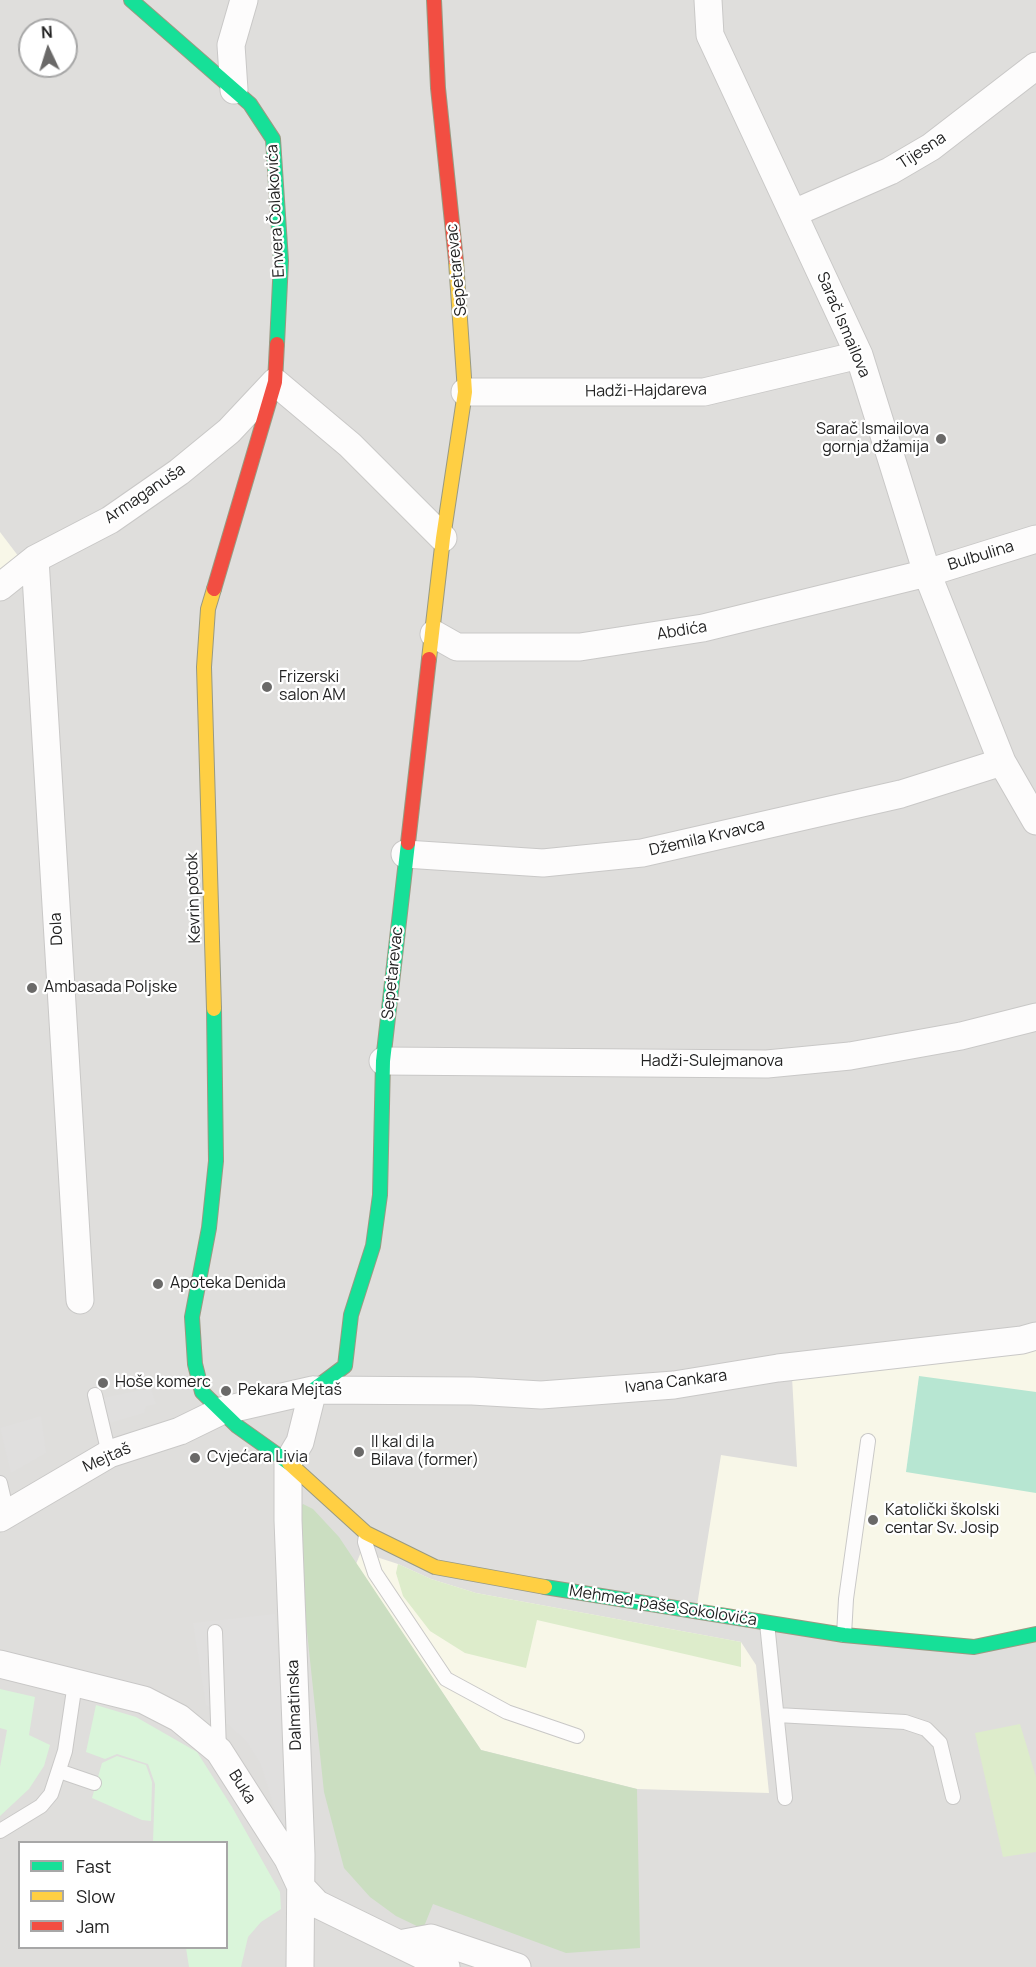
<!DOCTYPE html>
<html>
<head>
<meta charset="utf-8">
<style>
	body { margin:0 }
	#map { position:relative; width:1036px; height:1967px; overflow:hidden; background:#f0eeeb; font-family:Manrope,sans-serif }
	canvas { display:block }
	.legend { position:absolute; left:18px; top:1841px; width:210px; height:108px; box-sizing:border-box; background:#fff; border:2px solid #a7a7a7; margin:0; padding:8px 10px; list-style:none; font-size:18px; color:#222 }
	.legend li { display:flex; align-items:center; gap:12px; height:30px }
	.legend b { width:30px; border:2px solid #a7a7a7 }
	.north { position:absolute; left:18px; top:18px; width:60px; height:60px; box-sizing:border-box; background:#fff; border:2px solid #a7a7a7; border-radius:50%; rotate:356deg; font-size:16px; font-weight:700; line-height:24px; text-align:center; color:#222 }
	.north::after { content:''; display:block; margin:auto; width:21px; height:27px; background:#6a6968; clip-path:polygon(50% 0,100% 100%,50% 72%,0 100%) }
</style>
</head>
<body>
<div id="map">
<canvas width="1036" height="1967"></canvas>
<ul class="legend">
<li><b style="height:8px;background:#16e098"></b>Fast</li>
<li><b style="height:8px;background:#ffcf43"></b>Slow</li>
<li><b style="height:8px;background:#f24e42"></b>Jam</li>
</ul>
<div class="north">N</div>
</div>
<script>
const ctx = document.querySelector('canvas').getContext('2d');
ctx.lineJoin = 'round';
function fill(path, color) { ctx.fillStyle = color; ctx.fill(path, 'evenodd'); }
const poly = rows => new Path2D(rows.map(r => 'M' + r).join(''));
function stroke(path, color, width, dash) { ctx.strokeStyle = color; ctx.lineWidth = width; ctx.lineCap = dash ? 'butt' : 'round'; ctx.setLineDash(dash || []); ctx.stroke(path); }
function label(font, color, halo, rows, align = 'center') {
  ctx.font = font + ' Manrope,sans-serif'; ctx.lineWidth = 4.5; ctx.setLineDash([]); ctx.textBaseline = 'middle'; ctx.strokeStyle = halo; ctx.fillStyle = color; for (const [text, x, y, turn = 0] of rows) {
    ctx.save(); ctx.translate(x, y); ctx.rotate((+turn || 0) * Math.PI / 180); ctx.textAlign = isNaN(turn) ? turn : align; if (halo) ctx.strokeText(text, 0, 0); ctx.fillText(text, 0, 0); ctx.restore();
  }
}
const residential = poly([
	[0,0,1036,0,1036,1967,0,1967],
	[30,30,66,30,66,66,30,66],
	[20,1842,226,1842,226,1948,20,1948]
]);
const education = poly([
	[0,532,22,561,0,578],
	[1036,1341,1036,1634,974,1647,696,1612,721,1455,797,1467,792,1377],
	[361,1552,398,1564,431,1579,476,1593,741,1642,756,1665,769,1793,637,1789,481,1750,356,1564]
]);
const grass = poly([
	[398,1564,431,1579,476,1593,741,1642,741,1667,537,1620,526,1668,465,1653,430,1631,403,1596,396,1573],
	[1020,1724,1036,1777,1036,1852,1003,1857,975,1733]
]);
const forest = poly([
	[303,1504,313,1509,339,1537,481,1750,637,1789,640,1948,566,1953,433,1904,423,1929,396,1916,370,1897,344,1868,324,1792,298,1547,296,1512]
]);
const park = poly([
	[0,1689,35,1697,29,1735,50,1745,44,1766,29,1789,0,1816,0,1767,7,1730,0,1728],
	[96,1705,136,1717,197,1752,232,1807,280,1892,281,1909,261,1922,248,1937,241,1967,189,1967,186,1948,226,1948,226,1842,153,1842,155,1784,148,1764,117,1754,105,1759,86,1752],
	[117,1756,146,1765,152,1782,151,1821,142,1820,92,1798,102,1763]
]);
const pitch = poly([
	[919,1376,1036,1392,1036,1493,906,1472]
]);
const parking = poly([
	[151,1388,156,1404,146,1406,144,1413,110,1423,103,1398],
	[41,1416,46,1453,11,1473,0,1428],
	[275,1614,288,1784,290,1842,277,1817,261,1765,247,1742,206,1705,193,1623]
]);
const lane = poly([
	[95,1395,109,1454],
	[0,1483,7,1513],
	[366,1535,365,1542,375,1573,446,1679,507,1712,577,1736],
	[767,1623,785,1798],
	[215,1632,219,1751],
	[844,1635,846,1599,868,1441],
	[777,1715,905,1722,926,1729,940,1743,953,1797],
	[59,1771,94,1783],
	[0,1831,41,1806,51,1794,65,1751,75,1683]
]);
const street = poly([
	[708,0,710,35,859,355,927,573,1002,762,1036,821],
	[234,90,231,45,244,0],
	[794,213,890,171,931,147,1036,66],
	[465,392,704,392,859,355],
	[35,559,80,1300],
	[0,587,35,559,110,520,179,472,229,431,275,382,350,445,443,538],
	[434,634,457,647,580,647,703,628,927,573,1036,539],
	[405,854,543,863,642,853,901,794,1002,762],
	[383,1061,767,1064,850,1056,961,1036,1036,1017],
	[0,1518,109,1454,180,1431,221,1411,313,1390,472,1391,541,1395,674,1385,778,1368,1022,1340,1036,1336],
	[0,1664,144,1700,179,1718,219,1751,288,1859,301,1887,317,1904,446,1967],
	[399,1944,431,1938,517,1967],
	[300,1967,301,1855,288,1520,288,1462,300,1442,313,1390]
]);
const fast = poly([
	[131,0,250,104,273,139,281,261,277,344],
	[214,1009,216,1161,209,1228,192,1317,195,1364,202,1392,237,1426,289,1463],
	[313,1390,345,1366,351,1315,373,1246,380,1195,383,1061,408,843],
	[545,1587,844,1635,974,1647,1036,1634]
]);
const slow = poly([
	[214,589,208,609,204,667,214,1009],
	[429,659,443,538,465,392,456,261],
	[289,1463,366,1533,435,1567,545,1587]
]);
const jam = poly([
	[434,0,438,88,456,261],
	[214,589,275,382,277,344],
	[408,843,429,659]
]);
const markers = [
	[941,439,6,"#6a6968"],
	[267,687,6,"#6a6968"],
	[32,988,6,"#6a6968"],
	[158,1284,6,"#6a6968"],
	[103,1383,6,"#6a6968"],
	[226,1391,6,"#6a6968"],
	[359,1452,6,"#6a6968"],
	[195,1458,6,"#6a6968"],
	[873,1520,6,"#6a6968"]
];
const streetNames = [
	["Tijesna",922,151,-33],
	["Envera Čolakovića",276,211,-93],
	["Sepetarevac",457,270,-96],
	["Sarač Ismailova",843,325,67],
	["Hadži-Hajdareva",646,391,-1],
	["Armaganuša",145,494,-34],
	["Bulbulina",981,556,-17],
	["Abdića",682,631,-9],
	["Džemila Krvavca",707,838,-13],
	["Kevrin potok",194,898,-92],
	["Dola",57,929,-93],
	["Sepetarevac",393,973,-84],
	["Hadži-Sulejmanova",712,1062],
	["Ivana Cankara",676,1382,-7],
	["Mejtaš",107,1458,-24],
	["Mehmed-paše Sokolovića",663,1606,9],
	["Dalmatinska",295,1705,-92],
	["Buka",242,1787,58]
];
const poiNames = [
	["Sarač Ismailova",929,430,"right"],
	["gornja džamija",929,448,"right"],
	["Frizerski",279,678],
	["salon AM",279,696],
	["Ambasada Poljske",44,988],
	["Apoteka Denida",170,1284],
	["Hoše komerc",115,1383],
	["Pekara Mejtaš",238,1391],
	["Il kal di la",371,1443],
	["Bilava (former)",371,1461],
	["Cvjećara Livia",207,1458],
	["Katolički školski",885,1511],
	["centar Sv. Josip",885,1529]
];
fill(residential, '#dfdedc');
fill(education, '#f8f7e8');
fill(grass, '#ddeccb');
fill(forest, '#cbdec1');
fill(park, '#daf5da');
fill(pitch, '#b7e6d2');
fill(parking, '#e0dfde');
stroke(lane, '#c9c8c7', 16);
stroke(street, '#c9c8c7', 29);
stroke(fast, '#999a82', 16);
stroke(slow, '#999a82', 16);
stroke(jam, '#999a82', 16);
stroke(lane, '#fdfcfc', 14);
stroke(street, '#fdfcfc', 27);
stroke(fast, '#16e098', 14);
stroke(slow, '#ffcf43', 14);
stroke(jam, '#f24e42', 14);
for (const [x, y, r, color] of markers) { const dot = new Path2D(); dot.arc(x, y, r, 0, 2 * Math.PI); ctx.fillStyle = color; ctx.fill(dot); stroke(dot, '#fff', 2); }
label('16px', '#222', '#fff', streetNames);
label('16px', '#222', '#fff', poiNames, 'left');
</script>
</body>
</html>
